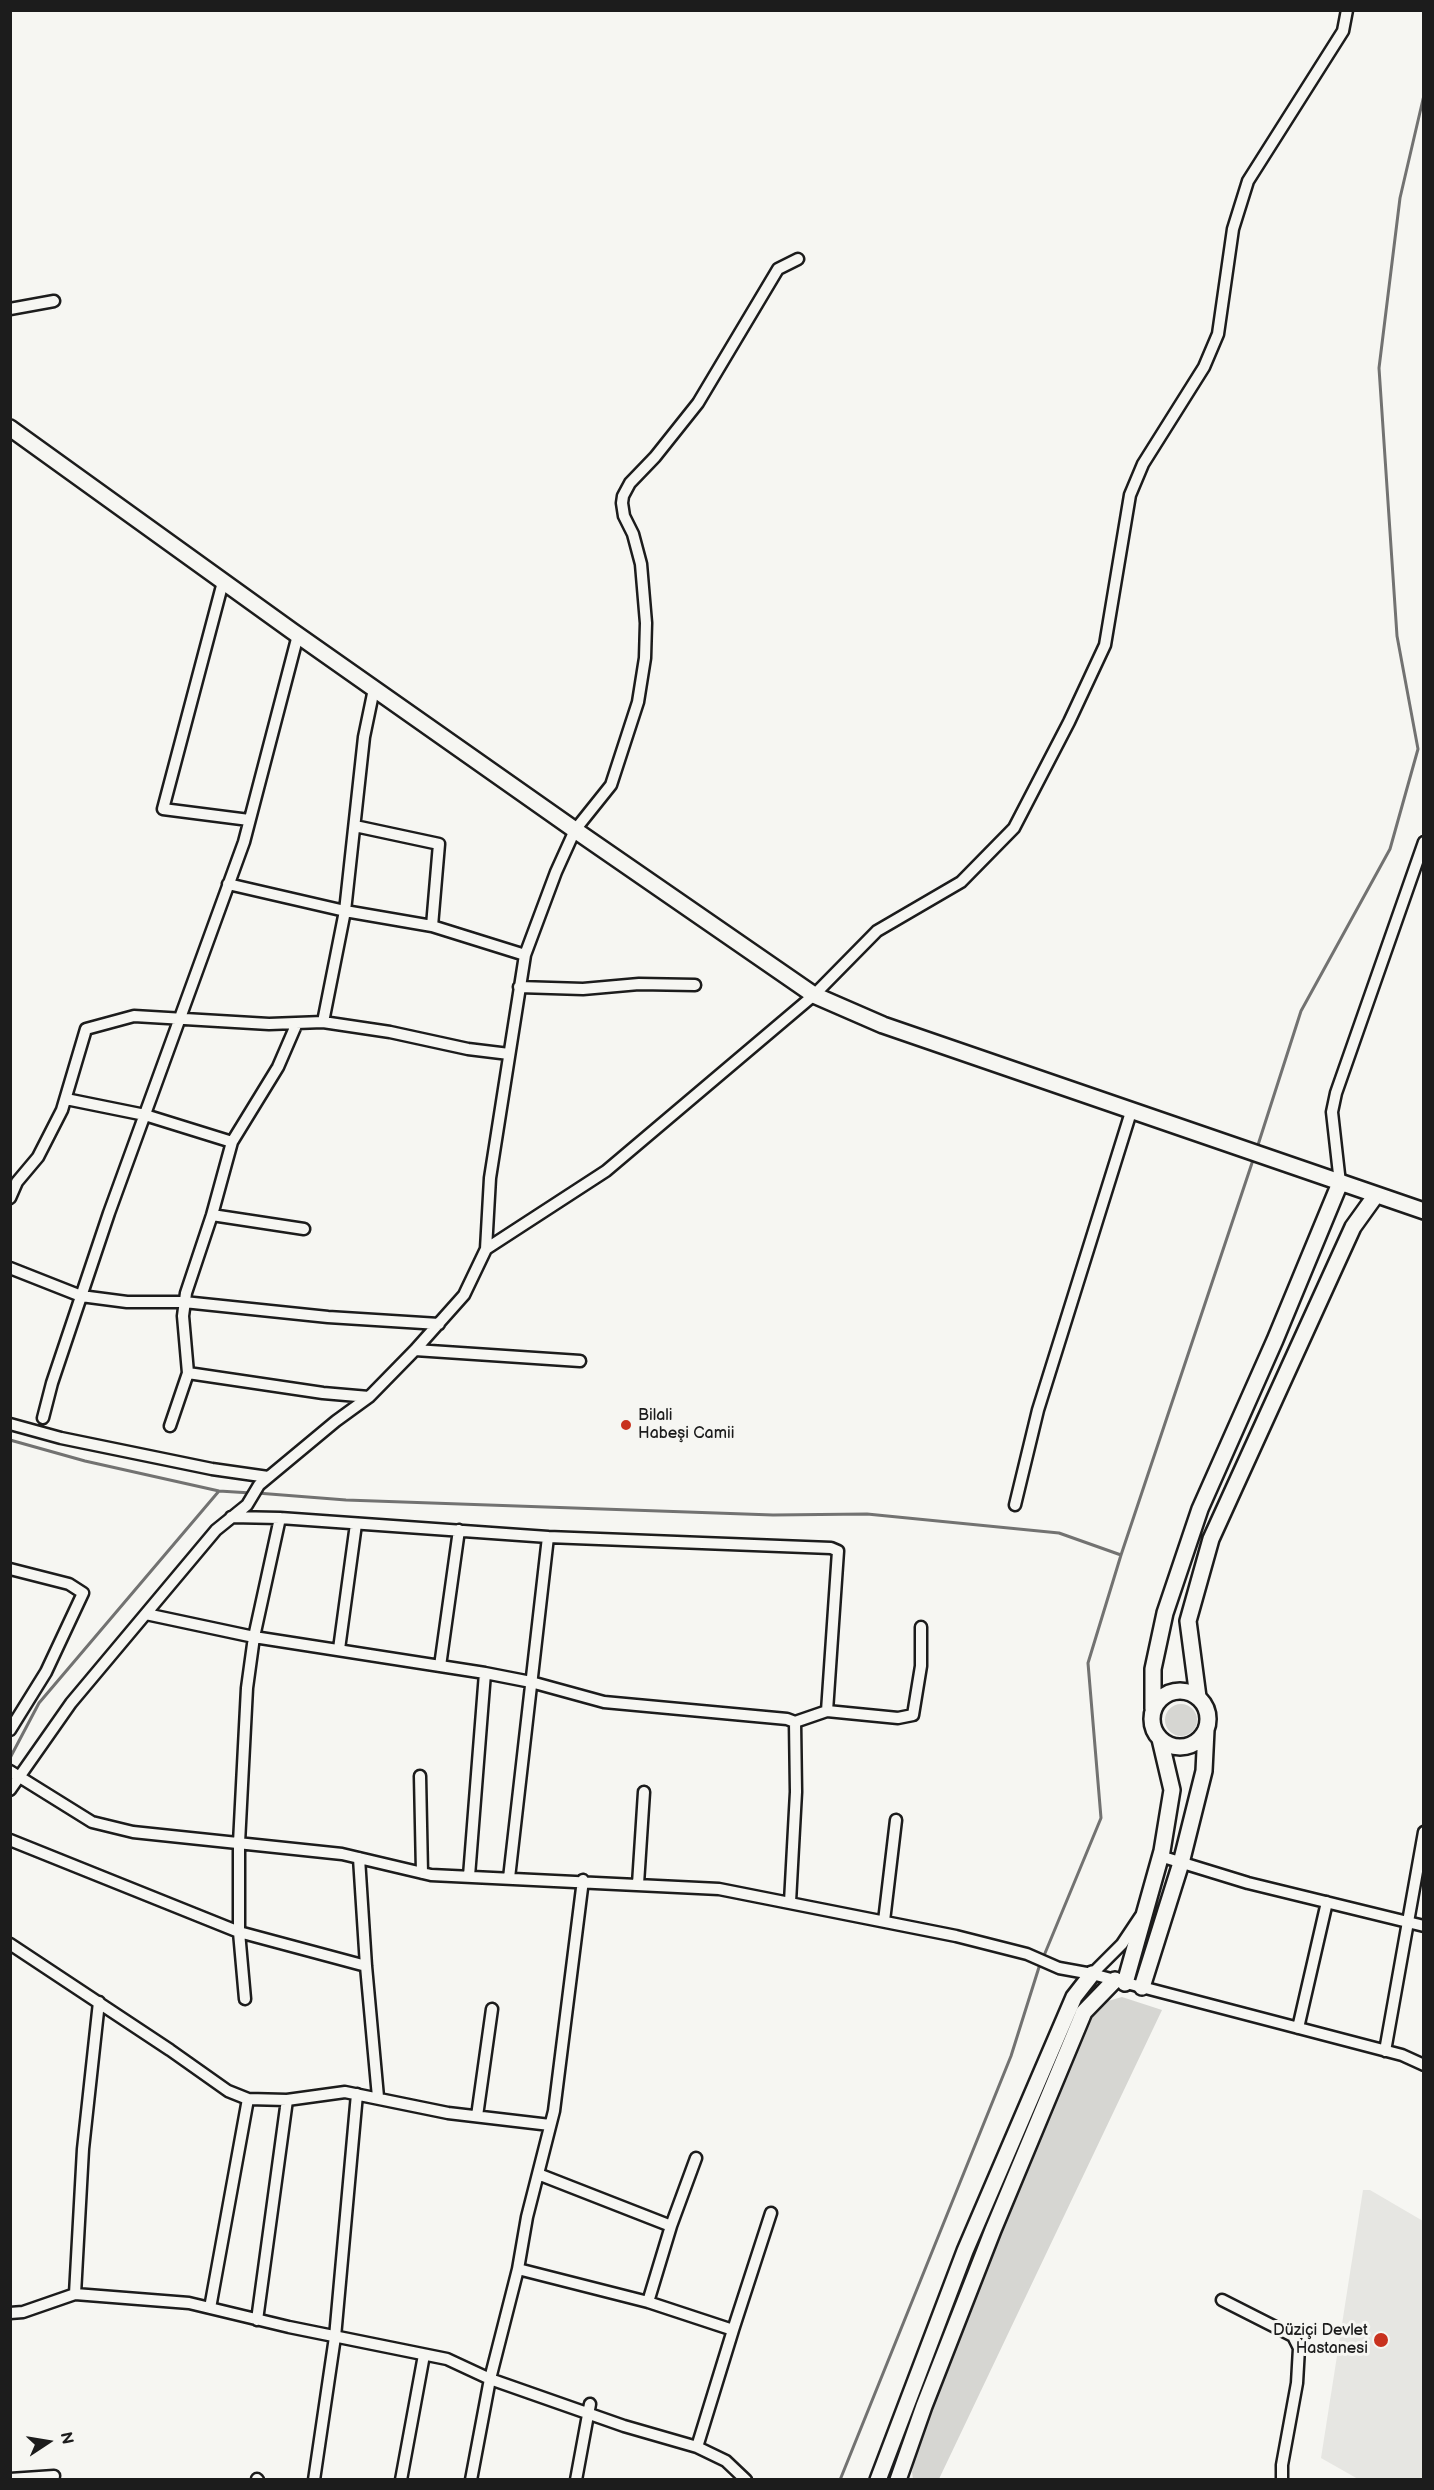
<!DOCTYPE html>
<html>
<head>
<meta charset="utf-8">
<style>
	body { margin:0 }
	#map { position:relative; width:1434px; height:2490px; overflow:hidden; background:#f6f6f2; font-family:"Balsamiq Sans",sans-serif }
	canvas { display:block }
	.frame { position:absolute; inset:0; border:12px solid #1c1c1c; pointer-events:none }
	.north { position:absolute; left:18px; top:2412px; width:60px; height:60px; -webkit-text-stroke:4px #f6f6f2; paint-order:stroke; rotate:78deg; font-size:16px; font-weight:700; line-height:24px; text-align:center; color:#1c1c1c }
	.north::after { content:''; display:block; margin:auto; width:21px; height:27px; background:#1c1c1c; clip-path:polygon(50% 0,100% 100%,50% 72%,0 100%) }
</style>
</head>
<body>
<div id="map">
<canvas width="1434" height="2490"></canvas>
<div class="frame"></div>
<div class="north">N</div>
</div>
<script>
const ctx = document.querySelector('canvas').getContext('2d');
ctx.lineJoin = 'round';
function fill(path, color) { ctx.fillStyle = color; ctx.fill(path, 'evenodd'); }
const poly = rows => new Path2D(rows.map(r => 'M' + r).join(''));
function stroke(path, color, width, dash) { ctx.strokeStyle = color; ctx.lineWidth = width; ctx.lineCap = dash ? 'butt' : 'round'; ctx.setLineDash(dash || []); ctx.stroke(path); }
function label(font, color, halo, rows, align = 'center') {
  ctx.font = font + ' "Balsamiq Sans",sans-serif'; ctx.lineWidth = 6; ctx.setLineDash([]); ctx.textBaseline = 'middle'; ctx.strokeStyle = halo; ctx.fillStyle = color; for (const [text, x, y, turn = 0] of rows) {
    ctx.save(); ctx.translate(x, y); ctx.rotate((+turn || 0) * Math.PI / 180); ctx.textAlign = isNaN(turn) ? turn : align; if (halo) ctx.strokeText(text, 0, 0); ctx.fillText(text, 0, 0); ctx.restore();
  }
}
const built = poly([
	[1363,2190,1370,2190,1423,2221,1423,2479,1358,2479,1321,2458]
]);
const green = poly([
	'1165 1720a16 16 0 1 1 32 0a16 16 0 1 1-32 0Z',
	[1122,1997,1162,2010,939,2479,913,2479,912,2472,919,2439,1034,2141,1092,2018,1108,2001]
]);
const stream = poly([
	[1257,1148,1301,1011,1390,849,1418,749,1397,636,1379,368,1400,198,1424,95],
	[10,1440,85,1461,219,1491,251,1493],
	[257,1493,346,1500,773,1515,867,1514,1059,1533,1121,1555],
	[10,1758,39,1703,219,1491],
	[1043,1958,1101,1818,1088,1663,1121,1555,1254,1157],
	[840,2480,1011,2056,1040,1964]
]);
const street = poly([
	[10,309,54,301],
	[223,582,163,809,249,820],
	[355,826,439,844,432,926],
	[228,884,345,911,432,926,525,955],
	[519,987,583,989,639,984,695,985],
	[323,1022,345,911,364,737,374,689],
	[66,1099,145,1115,232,1142],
	[1340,1183,1332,1112,1336,1093,1424,842],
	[10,1198,17,1182,38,1157,62,1110,86,1029,134,1016,269,1024,323,1022,390,1032,468,1049,509,1054],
	[212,1215,304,1229],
	[486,1249,606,1171,814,995,877,931,961,882,1014,828,1069,722,1105,645,1130,495,1143,464,1204,367,1218,334,1233,229,1248,181,1343,31,1347,10],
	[10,1268,81,1296,127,1302,184,1302,328,1317,439,1324],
	[415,1350,580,1361],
	[188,1373,323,1393,369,1397],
	[43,1418,52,1383,109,1213,244,842,298,635],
	[10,1424,61,1438,212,1469,268,1477],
	[170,1426,188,1373,183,1316,186,1293,212,1215,232,1142,278,1067,297,1023],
	[1015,1505,1038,1410,1131,1112],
	[231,1517,280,1518,548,1537],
	[10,1569,69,1584,83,1593,46,1672,10,1730],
	[146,1614,254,1637,485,1673,531,1682,604,1702,787,1719,795,1722,827,1711,898,1718,913,1715,921,1666,921,1627],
	[339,1649,356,1524],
	[440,1666,459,1530],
	[10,1771,92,1822,133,1832,342,1854,431,1875,719,1889,956,1936,1027,1954,1059,1968,1092,1974,1402,2055,1424,2065],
	[420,1776,422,1873],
	[10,1790,71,1703,216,1530,247,1505,259,1485,336,1421,369,1397,415,1350,464,1295,486,1249,490,1178,525,955,556,872,575,830,611,785,638,702,645,658,646,623,641,564,633,534,624,516,622,503,623,496,630,483,655,457,698,403,778,269,798,259],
	[10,1840,239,1932,366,1966],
	[1160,1856,1248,1883,1424,1926],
	[359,1858,366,1966,378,2097],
	[469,1876,485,1673],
	[509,1878,548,1537,831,1548,838,1551,827,1711],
	[638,1884,644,1792],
	[790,1902,796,1792,795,1722],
	[884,1921,896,1820],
	[10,1944,170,2050,228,2091,248,2099,287,2100,345,2092,448,2113,550,2125],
	[1092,1974,1122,1944,1140,1917],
	[245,1999,239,1932,239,1843,247,1688,254,1637,280,1518],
	[1298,2028,1327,1902],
	[1385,2051,1424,1832],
	[477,2116,492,2009],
	[538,2174,671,2226],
	[518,2269,648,2302,733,2330,771,2213],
	[75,2294,83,2149,99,2002],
	[1222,2300,1293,2336,1299,2348,1297,2383,1282,2465,1282,2480],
	[648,2302,671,2226,696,2158],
	[210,2308,248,2099],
	[10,2313,23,2312,75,2294,189,2303,289,2327,447,2359,490,2379,624,2426,697,2447],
	[257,2320,287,2100],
	[733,2330,697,2447,726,2461,746,2480],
	[10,2479,54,2476],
	[257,2479,258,2480],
	[314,2480,335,2337,357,2094],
	[401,2480,424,2355],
	[471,2480,490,2379,518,2269,527,2217,554,2111,583,1880],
	[576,2480,590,2404]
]);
const secondary = poly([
	[10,428,292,631,575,830,814,995,883,1025,1424,1211],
	'1152 1719a28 28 0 1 1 56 0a28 28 0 1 1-56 0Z',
	[1198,1697,1188,1621,1211,1539,1353,1227,1376,1195],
	[1153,1709,1153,1669,1165,1613,1200,1509,1275,1340,1340,1183],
	[1125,1983,1162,1851,1172,1790,1160,1739],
	[1142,1987,1181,1863,1204,1771,1206,1730],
	[878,2480,965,2251,1074,1997,1092,1974],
	[898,2480,924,2406,993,2230,1084,2012,1115,1980]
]);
const markers = [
	[626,1425,6,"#c8321e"],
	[1381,2340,8,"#c8321e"]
];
const poiNames = [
	["Bilali",638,1416],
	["Habeşi Camii",638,1434],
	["Düziçi Devlet",1368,2331,"right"],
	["Hastanesi",1368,2349,"right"]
];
fill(built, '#e6e6e2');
fill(green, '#d6d6d2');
stroke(stream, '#727271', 3);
stroke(street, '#1c1c1c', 15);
stroke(secondary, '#1c1c1c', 20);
stroke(street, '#f6f6f2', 10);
stroke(secondary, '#f6f6f2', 15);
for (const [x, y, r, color] of markers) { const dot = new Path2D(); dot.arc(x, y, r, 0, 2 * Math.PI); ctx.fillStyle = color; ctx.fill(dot); stroke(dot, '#f6f6f2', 2); }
label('16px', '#1c1c1c', '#f6f6f2', poiNames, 'left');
</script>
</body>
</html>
